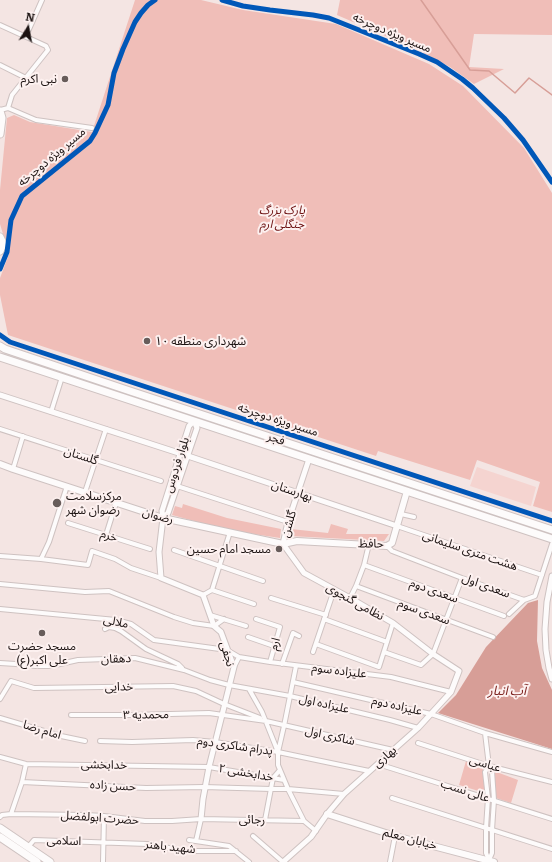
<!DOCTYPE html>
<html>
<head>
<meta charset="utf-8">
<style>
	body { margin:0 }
	#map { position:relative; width:552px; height:862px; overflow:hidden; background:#f4e5e3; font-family:Literata,serif }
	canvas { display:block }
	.north { position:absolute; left:8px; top:8px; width:40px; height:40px; -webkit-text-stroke:3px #fdf1f0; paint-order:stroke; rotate:11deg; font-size:11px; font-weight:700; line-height:16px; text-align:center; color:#1b1211 }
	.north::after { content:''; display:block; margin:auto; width:14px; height:18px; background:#1b1211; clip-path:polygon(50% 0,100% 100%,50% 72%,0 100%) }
</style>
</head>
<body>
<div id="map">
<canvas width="552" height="862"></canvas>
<div class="north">N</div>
</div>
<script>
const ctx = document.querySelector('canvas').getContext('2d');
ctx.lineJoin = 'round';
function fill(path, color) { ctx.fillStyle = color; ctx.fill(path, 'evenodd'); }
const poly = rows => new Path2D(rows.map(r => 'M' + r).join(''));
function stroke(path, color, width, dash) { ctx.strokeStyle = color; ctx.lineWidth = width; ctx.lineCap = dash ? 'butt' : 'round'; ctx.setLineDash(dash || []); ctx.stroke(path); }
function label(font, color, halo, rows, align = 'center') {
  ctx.font = font + ' Literata,"Noto Sans Arabic",serif'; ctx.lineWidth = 4; ctx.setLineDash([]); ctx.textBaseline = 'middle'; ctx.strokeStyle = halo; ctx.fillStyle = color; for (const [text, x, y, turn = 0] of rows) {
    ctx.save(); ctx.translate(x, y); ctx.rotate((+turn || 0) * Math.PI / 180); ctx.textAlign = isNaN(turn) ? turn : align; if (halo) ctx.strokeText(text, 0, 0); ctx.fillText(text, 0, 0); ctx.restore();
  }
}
const green = poly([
	[477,467,536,487,531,506,470,486]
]);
const forest = poly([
	[135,0,201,0,243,10,336,24,429,64,463,86,524,148,552,193,552,512,533,506,540,482,477,460,470,480,378,451,376,456,8,335,0,295,0,278,9,254,0,224,0,190,7,118,14,115,30,122,92,132],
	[340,0,552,0,552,35,474,34,469,67,504,69,474,84,450,67,420,51,337,15],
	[183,504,227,518,281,529,280,538,227,530,172,515,175,506,182,508],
	[331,524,348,529,346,534,389,534,384,541,290,536,291,529,328,533],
	[466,761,483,767,485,793,459,785],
	[494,771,518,780,511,803,496,798]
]);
const water = poly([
	[538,600,537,641,542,668,552,690,552,749,438,713,456,695,486,647,528,603]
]);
const stream = poly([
	[421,0,470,70,489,71,515,93,529,78,552,95]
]);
const minor = poly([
	[0,25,46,46,48,50,12,95,8,108],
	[26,36,42,0],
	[0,65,26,78],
	[0,110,8,108,36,120,92,128],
	[51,412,62,377],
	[0,429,161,481],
	[13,469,23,436],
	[177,486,288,522],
	[85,492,106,429],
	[401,514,414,517],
	[68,523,150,549],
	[397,526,542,575],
	[106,535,116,503],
	[387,546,392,551,462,578,524,600,535,596,552,544],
	[174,550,263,581],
	[0,556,41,559,88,565,92,551,115,559,131,568,161,578],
	[41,559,49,542,67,486],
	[364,565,504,616],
	[0,584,85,592,109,591,174,617,193,623,214,626,224,619],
	[356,586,493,637],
	[212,590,254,604],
	[203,595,212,590,230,532],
	[271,598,326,615],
	[350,598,356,586,364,565,369,544],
	[0,609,116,620,131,624,154,640,227,650,239,657,270,662,391,677,451,692],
	[509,614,524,600],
	[210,615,246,626],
	[256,619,280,627,270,662],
	[324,619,387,642],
	[105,629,109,627,115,628,121,631,146,649,178,664,182,668],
	[248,637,274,646],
	[316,644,379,667,393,623],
	[313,652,334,590],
	[384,652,421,665,433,654,462,578],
	[0,663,16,664,36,666,51,666,78,660,135,658,184,670,210,680,229,685,290,696,390,720,418,728],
	[282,664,293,633,299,636],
	[296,666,284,726,278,752,278,765,288,789,304,821,316,831],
	[234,667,239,657],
	[293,682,431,714,485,733,552,752],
	[249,689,262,712,278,752],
	[0,699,11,681,34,688,173,686,196,691,224,704,260,718],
	[71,715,132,715,209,713,266,721,393,750],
	[0,718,61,736,85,741],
	[485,733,489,766,492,771,494,800,492,830,492,853,489,860],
	[100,741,132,742,193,740,215,742,278,752,369,771],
	[418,743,489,766,552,782],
	[0,757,26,764,209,767,284,780],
	[378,764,552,819],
	[489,766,485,772,488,798,486,828,486,853,489,860],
	[22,782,146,788,204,787,271,789,288,789,344,794],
	[392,798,552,849],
	[11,814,22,782,26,764],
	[0,817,2,815,11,814,86,815,104,816,145,821,172,821,201,819,304,821],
	[265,820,273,778,280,770],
	[253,836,283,862],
	[189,840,229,846,249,862],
	[196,841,201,819],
	[28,847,34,840,147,844,185,851,236,851],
	[103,862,104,816],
	[390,862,395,836]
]);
const tertiary = poly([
	[0,395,188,456,397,526],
	[163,518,168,513,197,428,194,421,189,426,162,511,163,518,159,552,161,578,203,595,214,626,221,632,234,667,209,767,203,799,201,819],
	[552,576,547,602,545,629,546,650,549,668,552,679],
	[283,862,311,837,327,814,344,794,418,728,451,692,459,671,433,654,393,623,350,598,304,573,283,544,288,522,309,459]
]);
const secondary = poly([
	[0,464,13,469,163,518,283,544,297,541,387,546,392,543,407,491],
	[327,814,395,836,494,862]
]);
const primary = poly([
	[0,111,2,118,0,134],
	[0,237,2,241,3,245,0,251],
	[0,346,5,349,130,391,552,530],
	[0,357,552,539],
	[0,828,50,862],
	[0,837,37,862]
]);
const cycleway = poly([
	[222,0,243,6,270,10,313,15,329,18,419,54,437,62,462,79,473,88,504,118,523,140,552,182],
	[0,269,7,252,11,220,22,196,90,141,95,133,108,105,114,73,123,49,135,22,141,13,148,5,155,0],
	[0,335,10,342,552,521]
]);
const markers = [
	[65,79,4,"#675c5a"],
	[147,341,4,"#675c5a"],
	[57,503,5,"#675c5a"],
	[279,549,4,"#675c5a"],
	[42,633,4,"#675c5a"]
];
const streetNames = [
	["مسیر ویژه دوچرخه",392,33,23],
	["مسیر ویژه دوچرخه",52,157,-40],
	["مسیر ویژه دوچرخه",278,420,18],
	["فجر",276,439,18],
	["گلستان",81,456,18],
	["بلوار فردوس",177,465,-72],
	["بهارستان",292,491,19],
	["رضوان",158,516,16],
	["گلشن",289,524,-74],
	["خرم",109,536,18],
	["حافظ",371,544,1],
	["هشت متری سلیمانی",470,551,19],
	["سعدی اول",486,586,20],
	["سعدی دوم",434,591,20],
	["نظامی گنجوی",355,602,29],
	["سعدی سوم",424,612,20],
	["ملالی",116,622,12],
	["ارم",275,644,-74],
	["نجفی",227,654,74],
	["دهقان",116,659,-1],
	["علیزاده سوم",339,671,7],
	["خدایی",119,687,-1],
	["علیزاده اول",324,704,13],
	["علیزاده دوم",397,706,13],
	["محمدیه ۳",146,715,-1],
	["امام رضا",42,730,17],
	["شاکری اول",330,736,13],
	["پدرام شاکری دوم",235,746,8],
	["بهاری",385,757,-41],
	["عباسی",485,764,17],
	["خدابخشی",104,765,1],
	["خدابخشی ۲",246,773,10],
	["حسن زاده",113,786,3],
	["عالی نسب",465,791,18],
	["حضرت ابولفضل",100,818,4],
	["رجائی",252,820,1],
	["خیابان معلم",410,839,15],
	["اسلامی",64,841,2],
	["شهید باهنر",170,847,6]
];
const poiNames = [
	["نبی اکرم",57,79],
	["شهرداری منطقه ۱۰",155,341,"left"],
	["مرکزسلامت",66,496,"left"],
	["رضوان شهر",66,510,"left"],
	["مسجد امام حسین",271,549],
	["مسجد حضرت",42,646,"center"],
	["علی اکبر(ع)",42,660,"center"]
];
const parkNames = [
	["پارک بزرگ",282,210],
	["جنگلی ارم",282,224]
];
const waterNames = [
	["آب انبار",507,691]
];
fill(green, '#f5d4d0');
fill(forest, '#f0beb8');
fill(water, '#d79e97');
stroke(stream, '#d79e97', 1.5);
stroke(minor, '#cec2c1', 6);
stroke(tertiary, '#cec2c1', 7);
stroke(secondary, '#cec2c1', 8);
stroke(primary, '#cec2c1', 9);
stroke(minor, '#fdfbfb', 4);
stroke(tertiary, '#fdfbfb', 5);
stroke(secondary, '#fdfbfb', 6);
stroke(primary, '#fdfbfb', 7);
stroke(cycleway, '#0057b8', 5);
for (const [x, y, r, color] of markers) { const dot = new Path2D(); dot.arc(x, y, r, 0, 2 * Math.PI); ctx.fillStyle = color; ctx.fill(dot); stroke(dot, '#fdf1f0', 1.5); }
label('12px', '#1b1211', '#fdf1f0', streetNames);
label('12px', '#1b1211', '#fdf1f0', poiNames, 'right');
label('italic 12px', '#6c1010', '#fdf1f0', parkNames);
label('italic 13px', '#7d231f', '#fdf1f0', waterNames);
</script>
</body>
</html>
